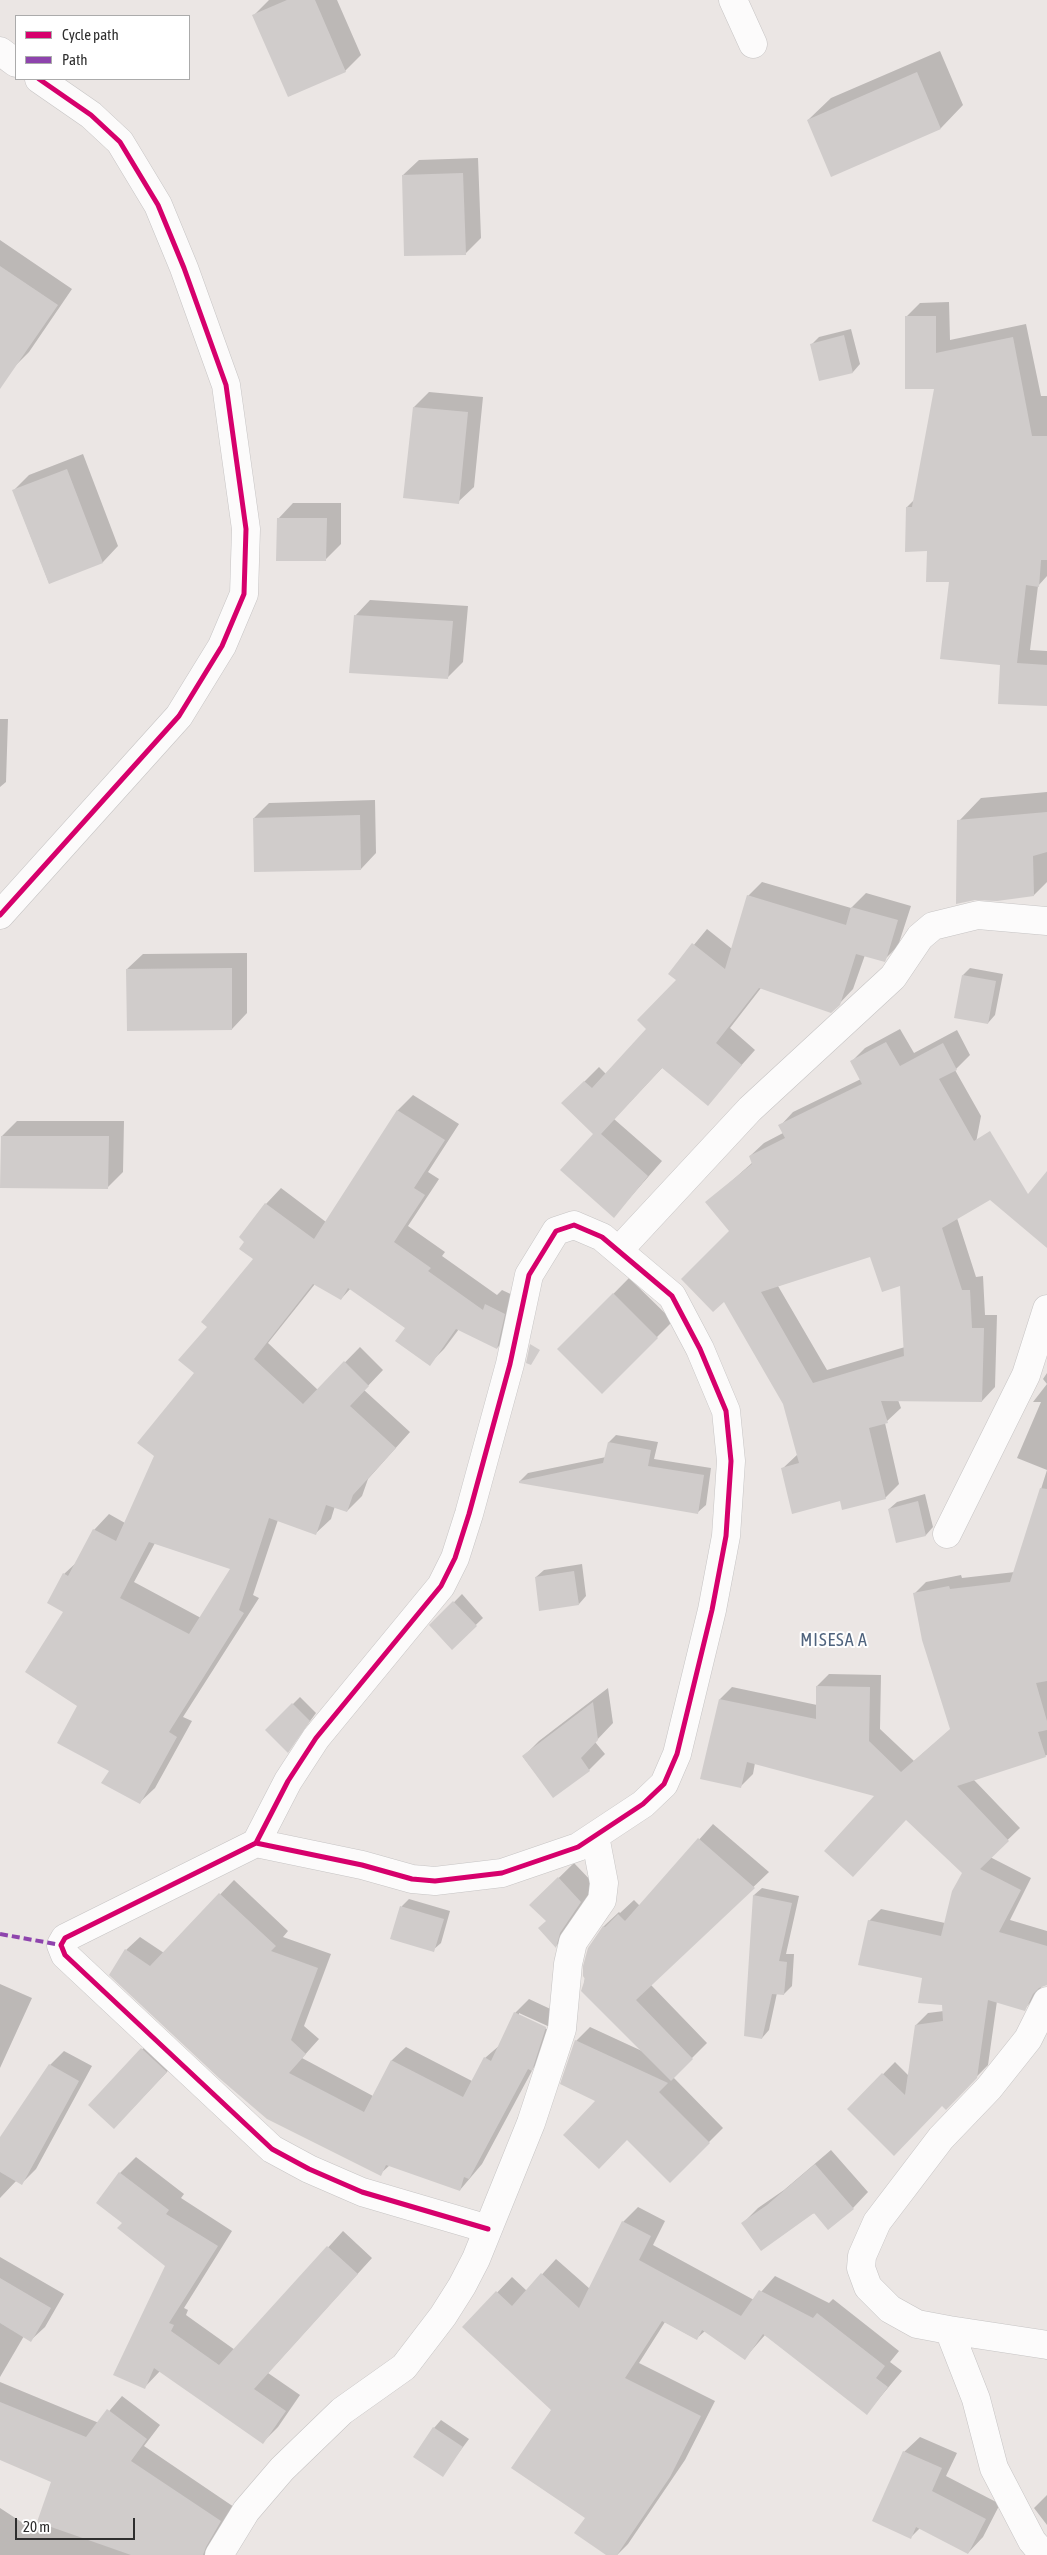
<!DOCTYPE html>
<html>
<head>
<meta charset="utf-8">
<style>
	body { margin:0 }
	#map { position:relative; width:1047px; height:2555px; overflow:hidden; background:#ebe6e4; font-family:"Asap Condensed",sans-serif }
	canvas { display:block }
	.legend { position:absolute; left:15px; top:15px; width:175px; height:65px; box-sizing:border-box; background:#fff; border:1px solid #ababab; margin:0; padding:6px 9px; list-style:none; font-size:15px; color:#2e2e2e }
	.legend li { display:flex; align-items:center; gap:10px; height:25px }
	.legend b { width:25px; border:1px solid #ababab }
	.scale { position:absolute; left:15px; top:2518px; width:120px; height:22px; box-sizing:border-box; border:2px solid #2e2e2e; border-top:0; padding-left:6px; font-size:15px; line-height:18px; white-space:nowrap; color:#2e2e2e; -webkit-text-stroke:4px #fff; paint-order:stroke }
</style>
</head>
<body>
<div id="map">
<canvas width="1047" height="2555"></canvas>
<ul class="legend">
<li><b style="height:6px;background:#d6006c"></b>Cycle path</li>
<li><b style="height:6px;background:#8e44ad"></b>Path</li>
</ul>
<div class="scale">20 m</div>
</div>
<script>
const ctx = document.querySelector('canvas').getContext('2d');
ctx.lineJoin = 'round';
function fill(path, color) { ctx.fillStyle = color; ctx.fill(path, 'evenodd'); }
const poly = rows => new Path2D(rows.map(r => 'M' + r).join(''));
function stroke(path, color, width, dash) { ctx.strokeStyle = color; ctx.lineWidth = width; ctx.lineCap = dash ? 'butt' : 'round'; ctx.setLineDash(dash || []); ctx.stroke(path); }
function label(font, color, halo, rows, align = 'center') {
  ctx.font = font + ' "Asap Condensed",sans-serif'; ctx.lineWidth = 4; ctx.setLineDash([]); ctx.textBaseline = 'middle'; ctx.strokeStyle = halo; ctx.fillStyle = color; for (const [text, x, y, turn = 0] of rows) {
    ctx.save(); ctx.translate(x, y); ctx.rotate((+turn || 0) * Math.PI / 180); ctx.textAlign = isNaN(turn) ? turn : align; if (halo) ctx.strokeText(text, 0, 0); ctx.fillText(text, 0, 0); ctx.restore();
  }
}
const shadow = poly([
	[269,0,337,0,361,55,345,71,289,96,254,15],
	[940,51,963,105,941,128,831,175,808,120,831,98],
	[478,158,481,238,465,254,403,175,419,160],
	[0,240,72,289,29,352,14,367,0,358],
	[949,302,950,340,1026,324,1041,396,1047,396,1047,576,1038,586,1030,650,1047,651,1047,705,1002,664,950,580,928,550,907,507,914,500,936,388,906,317,920,303],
	[851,329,860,364,853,372,820,380,811,345,819,337],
	[429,392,483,397,474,487,458,502,414,407],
	[83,454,118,546,103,562,49,583,13,491,29,475],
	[293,503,341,503,341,544,326,559,278,519],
	[370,600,468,606,463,662,448,677,355,616],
	[0,719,8,719,6,782,0,787],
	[1047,792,1047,882,1034,895,959,821,981,798],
	[375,800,376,853,361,869,254,818,269,803],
	[762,882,851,908,866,893,911,906,898,946,884,960,865,955,853,989,839,1004,761,988,730,1028,755,1050,707,1104,663,1067,614,1119,662,1161,614,1216,594,1134,563,1103,599,1067,606,1074,648,1029,678,980,670,974,707,929,732,949,748,896],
	[247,953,247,1013,232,1029,127,969,143,954],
	[970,968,1003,974,995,1015,988,1023,963,975],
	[900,1029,914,1053,957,1030,970,1055,955,1070,981,1116,968,1185,957,1218,976,1277,983,1276,985,1315,997,1315,995,1387,982,1401,898,1400,901,1408,885,1423,899,1484,885,1498,841,1500,782,1469,798,1454,784,1404,730,1231,707,1203,753,1162,750,1156,764,1143,783,1133,780,1126,793,1112,861,1079,851,1062,865,1048],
	[871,1255,902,1284,905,1347,827,1370,778,1286],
	[413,1095,459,1124,428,1172,439,1179,408,1226,445,1252,442,1256,497,1295,502,1290,519,1298,512,1333,497,1348,459,1329,444,1349,429,1364,406,1328,351,1288,341,1299,315,1284,268,1343,318,1390,360,1347,383,1370,364,1390,410,1432,368,1479,362,1496,347,1511,335,1506,331,1519,315,1534,278,1520,253,1595,259,1598,183,1717,192,1721,155,1788,139,1803,110,1771,79,1706,65,1612,64,1574,77,1562,94,1530,109,1514,125,1523,196,1373,208,1326,255,1259,266,1204,281,1188,326,1222,398,1110],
	[155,1543,232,1568,201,1618,134,1582],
	[17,1121,124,1121,123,1172,107,1188,2,1136],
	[629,1278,673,1321,602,1392,559,1349],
	[1047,1373,1047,1755,974,1780,1020,1828,990,1857,1031,1878,1010,1920,1047,1931,1047,1984,1042,1986,1036,1997,1024,2009,997,2001,988,2065,946,2108,942,2105,849,2109,895,2062,909,2076,916,2025,928,2013,944,2011,943,2004,923,1977,869,1921,881,1909,945,1923,963,1873,906,1819,877,1796,755,1763,753,1774,741,1786,720,1699,732,1687,817,1705,817,1686,829,1674,881,1675,880,1729,914,1761,951,1729,914,1594,926,1582,961,1575,962,1578,1015,1572,1047,1470,1017,1458,1041,1402,1033,1402,1047,1384,1043,1379],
	[616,1435,658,1442,654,1459,711,1468,706,1505,698,1512,520,1481,528,1473,606,1457,609,1442],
	[925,1494,933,1527,926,1535,897,1542,889,1509,897,1502],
	[582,1564,586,1596,579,1604,536,1577,544,1570],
	[462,1594,483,1618,452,1648,431,1626],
	[608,1688,613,1723,595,1742,605,1754,589,1770,553,1796,523,1757,539,1741],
	[300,1697,316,1713,288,1751,267,1730],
	[713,1824,769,1872,651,1985,707,2043,673,2077,723,2128,670,2181,598,2100,576,2041,590,2027,642,2051,583,1991,589,1949,604,1926,619,1912,620,1913,634,1900,640,1906],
	[574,1863,596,1886,571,1931,556,1946,547,1921,531,1905],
	[234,1880,288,1931,283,1937,331,1954,304,2026,319,2039,302,2058,373,2096,392,2060,406,2047,472,2081,485,2058,500,2045,515,2013,529,1999,559,2013,545,2055,534,2067,482,2164,460,2190,390,2165,380,2174,126,1950,140,1937,164,1953],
	[519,2013,552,2028,551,2031,519,2016],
	[762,1888,799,1896,786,1954,794,1954,792,1986,784,1994,777,1993,769,2030,762,2038,745,2035,754,1895],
	[409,1899,450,1911,441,1943,433,1950,391,1938,402,1906],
	[0,1984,32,1998,0,2068],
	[158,2033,182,2056,129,2112,89,2105],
	[64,2051,92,2066,36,2169,22,2183,17,2180,0,2198,0,2140,50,2065],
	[831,2150,868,2192,853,2208,743,2223,758,2208,784,2190],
	[136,2157,184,2194,181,2198,232,2231,184,2308,188,2310,186,2315,235,2350,343,2231,372,2258,268,2373,300,2395,278,2427,263,2442,160,2371,144,2388,167,2265,124,2223,98,2203,120,2173],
	[638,2207,665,2221,653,2245,754,2300,775,2276,829,2303,833,2299,899,2351,890,2362,902,2371,867,2413,765,2335,745,2358,705,2331,696,2339,665,2322,639,2363,715,2401,685,2460,628,2544,617,2555,608,2555,586,2518,553,2410,464,2327,512,2277,527,2291,556,2259,590,2289,623,2222],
	[0,2257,64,2294,45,2327,31,2340,24,2336,0,2377],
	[0,2382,99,2423,122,2396,160,2425,144,2446,234,2507,217,2555,0,2555,0,2508,35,2531,52,2481,0,2459],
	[441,2420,469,2439,442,2475,434,2428],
	[920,2437,957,2453,946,2476,1000,2504,983,2537,968,2553,920,2528,911,2537,904,2452],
	[1047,2495,1047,2525,1034,2508]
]);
const building = poly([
	[287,0,315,0,346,72,288,97,252,15],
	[917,72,941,129,831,177,807,120],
	[463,173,466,255,404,256,402,175],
	[0,266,58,305,0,389],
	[905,316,936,316,936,353,1013,337,1032,436,1047,436,1047,560,1041,560,1039,587,1026,585,1017,663,1047,665,1047,706,998,704,1000,665,940,659,949,582,926,582,927,551,905,552,906,507,912,507,934,389,905,389],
	[844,335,853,373,819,381,810,344],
	[413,407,468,412,459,504,403,498],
	[67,469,103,563,49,584,12,490],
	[277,518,327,518,326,561,276,561],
	[354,615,453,621,448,679,349,673],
	[1047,812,1047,852,1033,856,1034,896,997,901,975,900,956,904,957,820],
	[360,815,361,870,254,872,253,818],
	[747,895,846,925,851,907,898,920,887,957,885,962,856,954,840,1005,831,1013,759,988,716,1043,742,1065,708,1106,662,1068,601,1134,648,1176,614,1218,560,1170,593,1134,561,1103,584,1081,592,1088,646,1029,637,1020,676,980,668,974,692,943,725,969],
	[232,968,232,1030,127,1031,126,969],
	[962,975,996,981,988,1024,954,1018],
	[886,1042,900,1066,943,1043,957,1070,939,1079,974,1141,990,1131,1028,1194,1047,1171,1047,1248,990,1200,942,1228,962,1290,970,1290,972,1328,984,1328,982,1402,881,1401,888,1423,869,1428,886,1499,842,1510,840,1501,792,1514,781,1468,799,1463,783,1404,724,1302,713,1312,681,1279,729,1231,705,1202,752,1164,749,1156,785,1138,778,1125,862,1084,850,1061],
	[870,1257,882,1292,900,1286,904,1356,813,1383,761,1292],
	[397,1110,445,1140,414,1188,425,1195,394,1242,431,1268,428,1271,483,1310,485,1304,505,1314,497,1349,456,1329,430,1366,395,1341,405,1328,348,1288,341,1300,313,1284,254,1359,303,1404,344,1361,369,1386,350,1406,396,1448,353,1495,347,1512,326,1505,316,1535,269,1518,239,1610,244,1613,169,1732,177,1737,140,1804,101,1783,109,1771,57,1743,77,1706,25,1672,63,1612,47,1603,63,1573,68,1576,93,1529,116,1541,154,1456,137,1443,194,1373,178,1360,207,1327,201,1322,253,1259,239,1249,244,1242,239,1237,265,1203,314,1239],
	[149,1542,230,1569,189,1634,120,1598],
	[1,1136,109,1136,108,1189,0,1188],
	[613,1293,658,1338,602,1394,557,1349],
	[530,1344,540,1350,531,1365,526,1363],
	[608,1442,651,1450,648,1466,704,1475,698,1514,519,1483,519,1481,603,1463],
	[1040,1488,1047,1489,1047,1681,1036,1683,1047,1721,1047,1730,1038,1732,1046,1757,957,1786,1009,1841,980,1869,1021,1890,999,1932,1047,1946,1047,1985,1039,1988,1033,1994,1025,2011,988,2000,977,2078,946,2110,942,2106,894,2156,847,2109,882,2073,905,2095,915,2025,943,2021,942,2005,918,2003,922,1978,858,1965,868,1920,941,1936,952,1891,962,1873,906,1820,853,1877,824,1851,874,1796,747,1762,741,1788,700,1779,719,1699,816,1719,816,1686,870,1687,869,1741,901,1772,950,1729,922,1640,913,1593,949,1586,950,1589,1010,1582],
	[918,1501,926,1536,896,1543,888,1509],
	[574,1571,579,1605,539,1611,535,1577],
	[453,1601,477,1626,452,1650,429,1625],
	[593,1702,598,1740,581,1758,590,1771,553,1798,522,1756],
	[292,1703,310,1721,288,1753,265,1730],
	[698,1838,755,1888,636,2000,693,2059,671,2081,581,1991,585,1979,583,1976,583,1966,588,1948,603,1926,605,1927,618,1914,625,1921],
	[558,1877,581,1902,560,1933,556,1948,538,1928,546,1921,529,1905],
	[219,1893,276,1946,271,1951,318,1968,291,2040,306,2054,289,2073,364,2112,391,2060,463,2097,484,2057,491,2061,514,2012,546,2027,532,2071,528,2069,469,2179,464,2177,460,2191,386,2165,381,2176,267,2119,219,2078,109,1975,125,1949,150,1966],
	[753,1895,792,1903,779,1961,787,1962,784,1995,772,1994,762,2039,744,2036],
	[400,1906,444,1919,434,1952,390,1939],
	[575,2040,668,2083,659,2092,710,2143,670,2183,627,2140,599,2169,563,2135,595,2101,560,2084],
	[141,2048,167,2072,114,2129,88,2105],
	[49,2064,79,2081,22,2185,0,2172,0,2137],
	[815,2164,854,2209,828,2230,814,2213,761,2251,741,2223,767,2205],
	[119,2172,169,2210,166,2214,218,2246,169,2323,174,2325,171,2331,219,2365,327,2246,358,2274,254,2389,286,2411,263,2444,154,2368,145,2389,113,2375,165,2266,117,2228,122,2223,96,2203],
	[622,2221,651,2236,639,2260,741,2316,759,2290,813,2318,817,2313,885,2366,876,2378,888,2387,867,2415,763,2334,745,2360,702,2330,697,2340,662,2321,625,2378,701,2416,670,2477,617,2555,606,2555,574,2533,585,2518,511,2468,551,2410,462,2327,496,2291,512,2306,541,2273,579,2308],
	[0,2278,51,2308,31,2342,0,2323],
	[0,2402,86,2437,107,2409,147,2439,131,2461,221,2521,206,2547,203,2555,131,2555,37,2522,51,2482,0,2460],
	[433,2427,463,2447,443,2477,413,2457],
	[903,2451,942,2468,932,2491,986,2519,968,2554,916,2527,911,2539,872,2521]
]);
const minor = poly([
	[733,0,753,44],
	[0,51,16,63],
	[0,915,179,716,222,646,244,594,246,529,226,385,184,268,158,205,120,142,91,115,39,79],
	[619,1250,750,1109,893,977,920,937,933,926,978,915,1047,921],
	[947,1534,1026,1375,1047,1309],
	[256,1843,362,1865,412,1879,435,1881,502,1873,578,1847,643,1804,664,1784,677,1754,712,1610,726,1536,731,1461,726,1411,700,1349,672,1296,602,1237,574,1225,556,1231,529,1275,510,1364,469,1514,455,1558,441,1586,316,1738,288,1781,256,1843,65,1938,61,1945,65,1955,272,2149,309,2169,362,2192,488,2229],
	[949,2330,1047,2345],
	[219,2555,246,2511,282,2469,342,2411,404,2367,443,2316,462,2286,476,2259,531,2123,562,2029,568,1964,573,1942,602,1900,604,1883,595,1836],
	[1044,2555,1032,2541,994,2468,976,2399,949,2330,917,2324,890,2309,868,2287,861,2268,862,2256,877,2222,941,2138,989,2088,1028,2039,1047,2001]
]);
const quiet = poly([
	[0,1934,61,1945]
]);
const cycleway = poly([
	[0,915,179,716,222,646,244,594,246,529,226,385,184,268,158,205,120,142,91,115,39,79],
	[256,1843,362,1865,412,1879,435,1881,502,1873,578,1847,643,1804,664,1784,677,1754,712,1610,726,1536,731,1461,726,1411,700,1349,672,1296,602,1237,574,1225,556,1231,529,1275,510,1364,469,1514,455,1558,441,1586,316,1738,288,1781,256,1843,65,1938,61,1945,65,1955,272,2149,309,2169,362,2192,488,2229]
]);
const quarterNames = [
	["MISESA A",834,1640]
];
fill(shadow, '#0003');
fill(building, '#d0cccb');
stroke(minor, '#c6c4c4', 29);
stroke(minor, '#fcfbfb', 28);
stroke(quiet, '#8e44ad', 4, [8, 4]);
stroke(cycleway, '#d6006c', 5);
ctx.letterSpacing = '1px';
label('18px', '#4f637d', '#fff', quarterNames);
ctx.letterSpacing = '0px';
</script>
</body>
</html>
